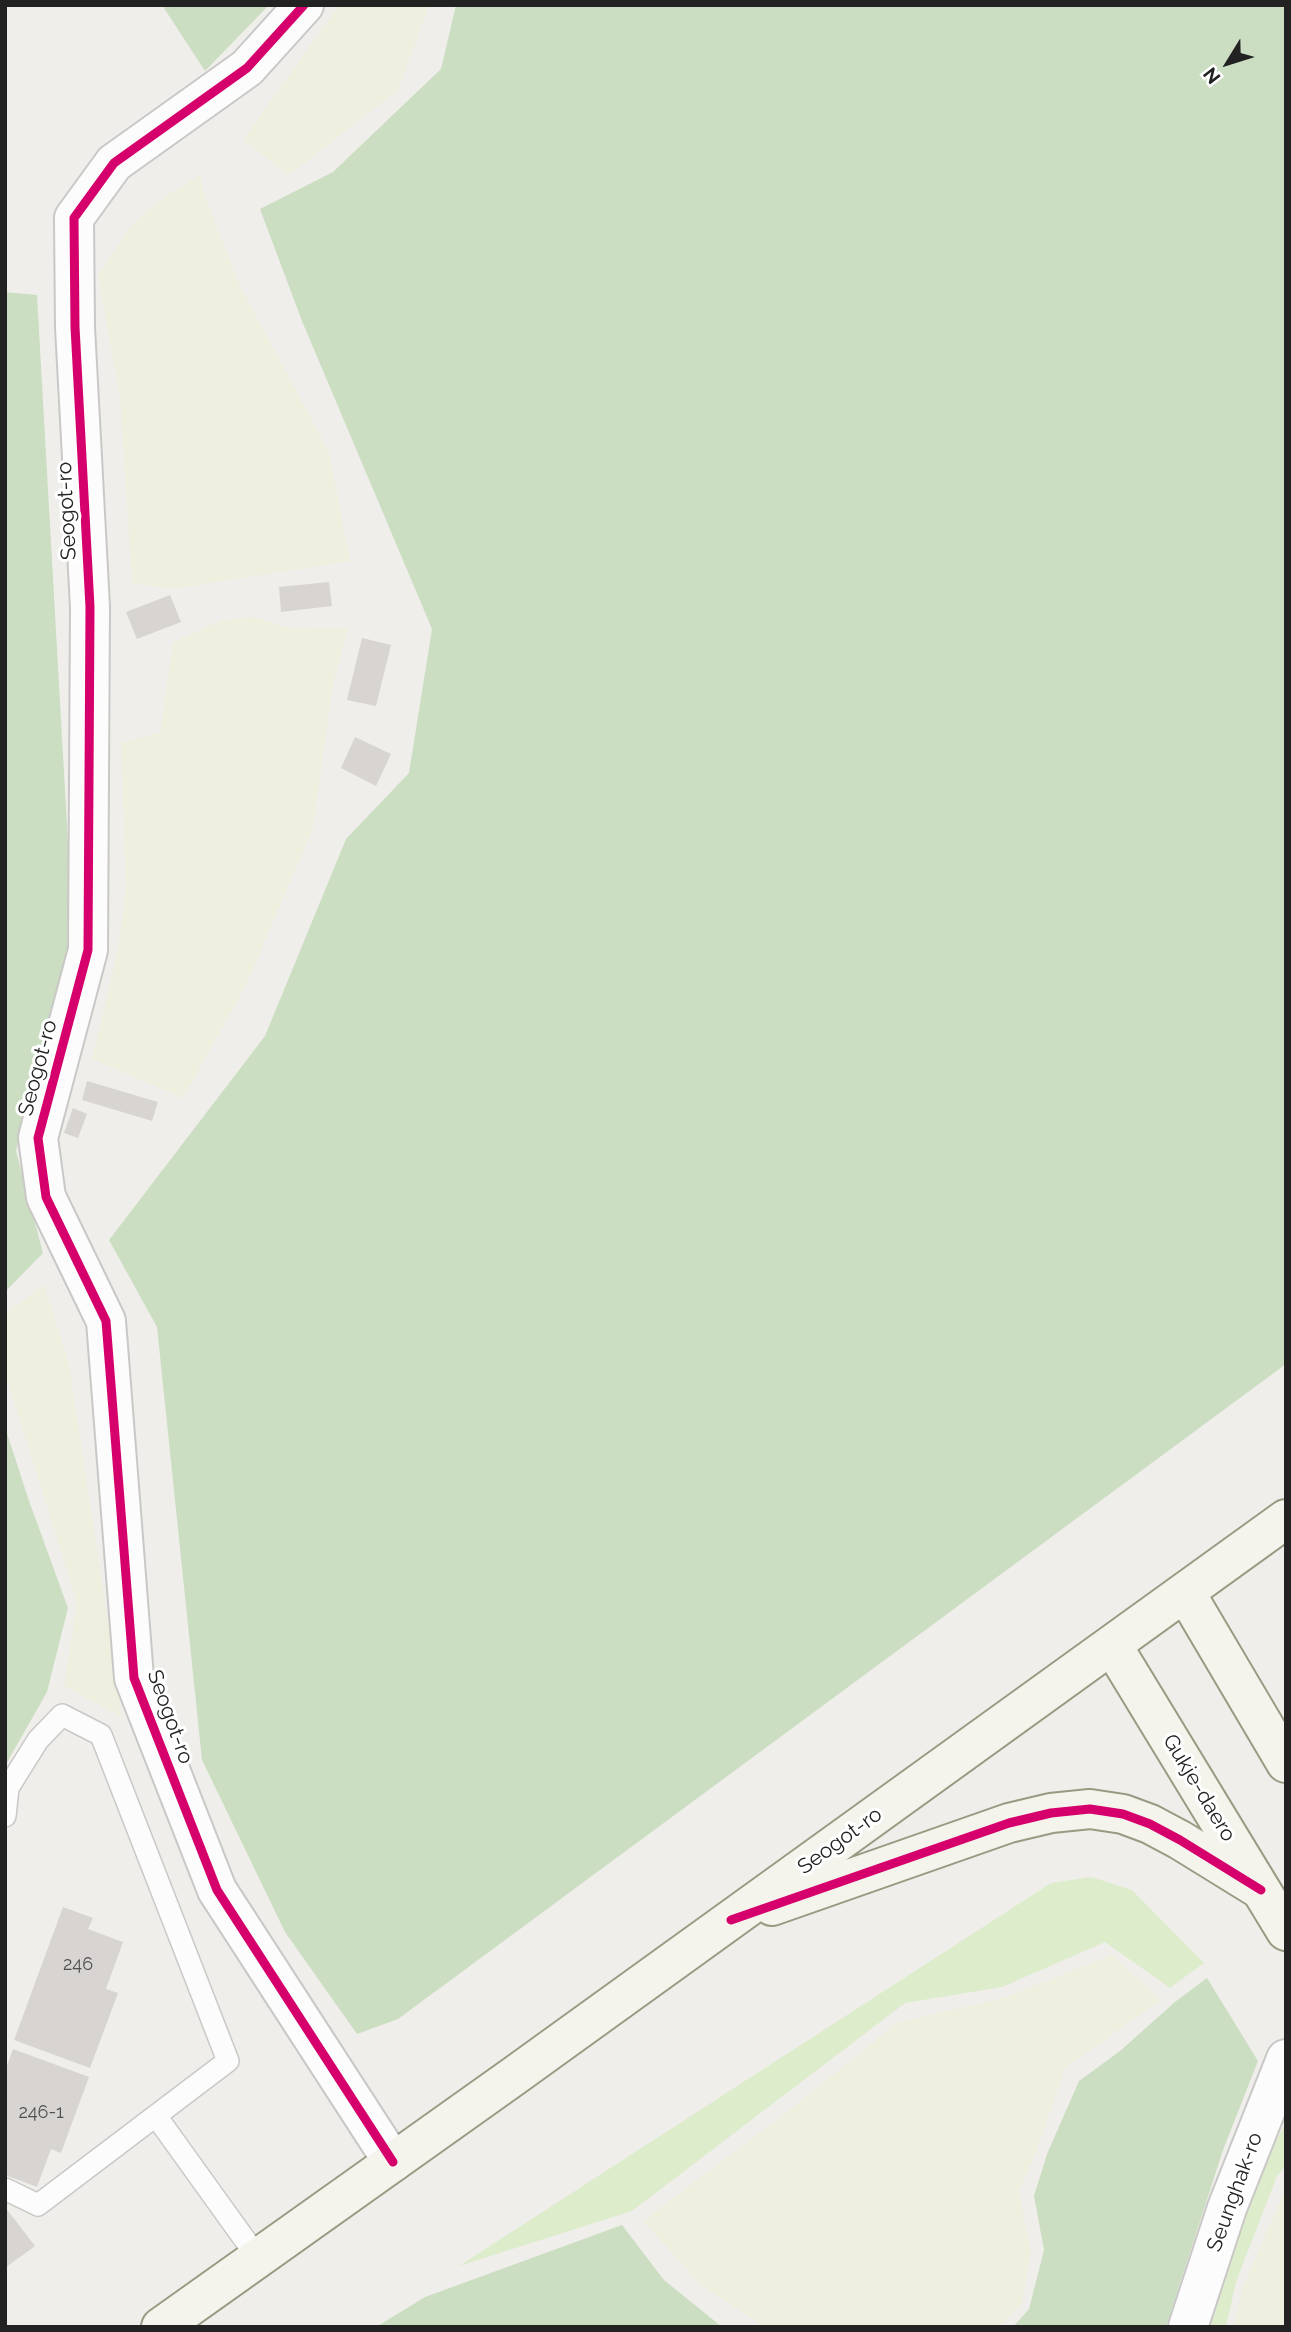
<!DOCTYPE html>
<html>
<head>
<meta charset="utf-8">
<style>
	body { margin:0 }
	#map { position:relative; width:1291px; height:2332px; overflow:hidden; background:#f0eeeb; font-family:Raleway,sans-serif }
	canvas { display:block }
	.frame { position:absolute; inset:0; border:7px solid #222; pointer-events:none }
	.north { position:absolute; left:1193px; top:28px; width:70px; height:70px; -webkit-text-stroke:5px #fff; paint-order:stroke; rotate:232deg; font-size:19px; font-weight:700; line-height:28px; text-align:center; color:#222 }
	.north::after { content:''; display:block; margin:auto; width:24px; height:32px; background:#222; clip-path:polygon(50% 0,100% 100%,50% 72%,0 100%) }
</style>
</head>
<body>
<div id="map">
<canvas width="1291" height="2332"></canvas>
<div class="frame"></div>
<div class="north">N</div>
</div>
<script>
const ctx = document.querySelector('canvas').getContext('2d');
ctx.lineJoin = 'round';
function fill(path, color) { ctx.fillStyle = color; ctx.fill(path, 'evenodd'); }
const poly = rows => new Path2D(rows.map(r => 'M' + r).join(''));
function stroke(path, color, width, dash) { ctx.strokeStyle = color; ctx.lineWidth = width; ctx.lineCap = dash ? 'butt' : 'round'; ctx.setLineDash(dash || []); ctx.stroke(path); }
function label(font, color, halo, rows, align = 'center') {
  ctx.font = font + ' Raleway,sans-serif'; ctx.lineWidth = 6; ctx.setLineDash([]); ctx.textBaseline = 'middle'; ctx.strokeStyle = halo; ctx.fillStyle = color; for (const [text, x, y, turn = 0] of rows) {
    ctx.save(); ctx.translate(x, y); ctx.rotate((+turn || 0) * Math.PI / 180); ctx.textAlign = isNaN(turn) ? turn : align; if (halo) ctx.strokeText(text, 0, 0); ctx.fillText(text, 0, 0); ctx.restore();
  }
}
const farmland = poly([
	[339,5,429,5,398,90,289,175,243,140],
	[200,175,205,197,241,288,329,452,350,561,174,589,132,583,120,397,98,276,131,226,164,197],
	[255,617,291,629,348,628,333,684,313,828,247,983,183,1098,92,1059,118,950,126,888,121,743,160,732,173,642,223,620],
	[44,1285,69,1364,122,1717,64,1686,77,1602,5,1373,5,1314],
	[1112,1955,1161,2000,1065,2068,1036,2152,1019,2191,1031,2253,1022,2303,999,2327,765,2327,701,2285,643,2221,787,2112,897,2023,1006,1997],
	[1286,2187,1286,2327,1234,2327,1243,2287]
]);
const grass = poly([
	[1091,1877,1132,1890,1204,1963,1170,1988,1105,1942,1002,1987,905,2003,632,2211,459,2266,1051,1883],
	[1286,2122,1286,2166,1277,2176,1236,2282,1226,2327,1204,2327,1243,2204]
]);
const forest = poly([
	[162,5,269,5,205,71],
	[456,5,1286,5,1286,1364,398,2019,357,2034,285,1932,202,1760,157,1327,109,1240,265,1036,346,839,409,773,432,629,302,321,260,209,333,172,441,69],
	[5,292,37,295,73,932,16,1151,43,1253,5,1292],
	[5,1427,28,1498,68,1608,47,1692,5,1766],
	[1207,1978,1258,2061,1223,2150,1166,2327,1013,2327,1029,2309,1044,2250,1034,2196,1047,2154,1079,2081,1120,2051,1175,2002],
	[622,2225,664,2280,722,2327,376,2327,425,2297]
]);
const building = poly([
	[329,582,332,606,281,612,279,587],
	[170,595,181,622,137,639,126,612],
	[362,638,391,645,376,706,347,700],
	[355,737,391,754,376,786,341,768],
	[87,1081,158,1102,152,1121,82,1100],
	[73,1108,87,1114,78,1138,64,1133],
	[63,1907,93,1918,88,1929,123,1942,106,1989,118,1993,90,2068,14,2040],
	[13,2049,89,2077,61,2153,51,2149,37,2187,5,2175,5,2071],
	[5,2207,35,2246,5,2268]
]);
const lane = poly([
	[5,1816,8,1788,38,1740,62,1715,101,1735,228,2061,38,2205,5,2189],
	[156,2116,258,2258]
]);
const street = poly([
	[304,5,247,68,114,163,74,218,75,327,90,607,88,950,38,1138,46,1197,106,1321,134,1678,217,1890,393,2162],
	[1188,2327,1227,2208,1286,2059]
]);
const secondary = poly([
	[1185,1592,1286,1763],
	[1112,1645,1286,1931],
	[772,1906,1009,1823,1051,1813,1090,1809,1123,1814,1150,1824,1180,1840,1261,1890],
	[161,2327,514,2076,1286,1519]
]);
const cycleway = poly([
	[304,5,247,68,114,163,74,218,75,327,90,607,88,950,38,1138,46,1197,106,1321,134,1678,217,1890,393,2162],
	[731,1920,1009,1823,1051,1813,1090,1809,1123,1814,1150,1824,1180,1840,1261,1890]
]);
const numberNames = [
	["246",78,1965],
	["246-1",41,2113]
];
const streetNames = [
	["Seogot-ro",67,511,-93],
	["Seogot-ro",38,1068,-75],
	["Seogot-ro",170,1717,70],
	["Gukje-daero",1199,1788,59],
	["Seogot-ro",840,1841,-36],
	["Seunghak-ro",1235,2192,-70]
];
fill(farmland, '#efefdf');
fill(grass, '#ddeccb');
fill(forest, '#cbdec1');
fill(building, '#d7d4d2');
stroke(lane, '#c9c8c7', 24);
stroke(street, '#c9c8c7', 42);
stroke(secondary, '#999a82', 42);
stroke(lane, '#fdfcfc', 21);
stroke(street, '#fdfcfc', 38);
stroke(secondary, '#f4f4ed', 38);
stroke(cycleway, '#d6006c', 9);
label('18px', '#4f4e4e', null, numberNames);
label('21px', '#222', '#fff', streetNames);
</script>
</body>
</html>
